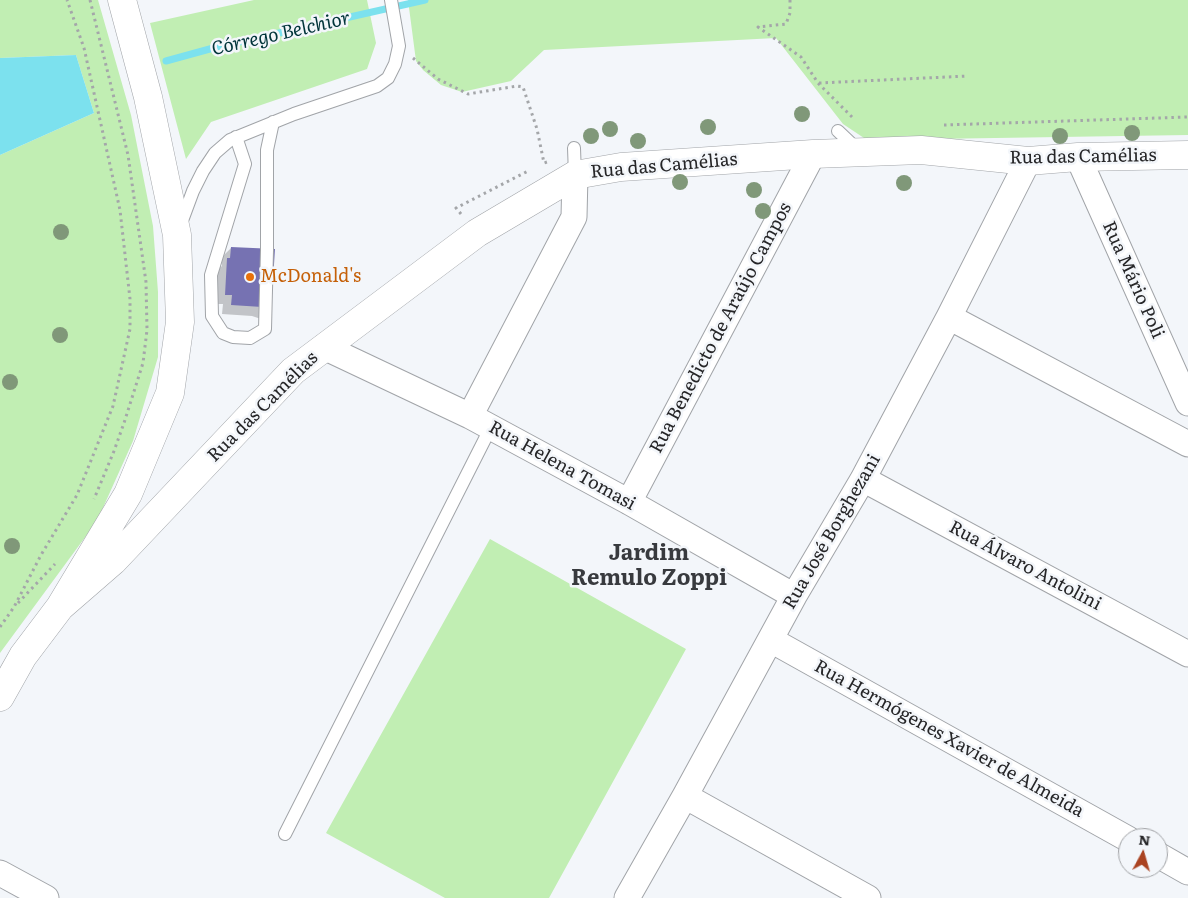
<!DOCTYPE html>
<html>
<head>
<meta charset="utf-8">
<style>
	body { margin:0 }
	#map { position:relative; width:1188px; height:898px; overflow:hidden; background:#f3f6fa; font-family:Literata,serif }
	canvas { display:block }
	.north { position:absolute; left:1118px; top:828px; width:50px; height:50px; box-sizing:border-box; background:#f3f6fa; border:1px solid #a1a3a6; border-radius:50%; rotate:6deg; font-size:14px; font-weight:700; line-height:20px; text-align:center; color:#262628 }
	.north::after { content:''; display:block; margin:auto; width:18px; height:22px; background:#aa4321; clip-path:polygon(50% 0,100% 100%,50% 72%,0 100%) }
</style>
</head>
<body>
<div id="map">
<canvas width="1188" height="898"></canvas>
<div class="north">N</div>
</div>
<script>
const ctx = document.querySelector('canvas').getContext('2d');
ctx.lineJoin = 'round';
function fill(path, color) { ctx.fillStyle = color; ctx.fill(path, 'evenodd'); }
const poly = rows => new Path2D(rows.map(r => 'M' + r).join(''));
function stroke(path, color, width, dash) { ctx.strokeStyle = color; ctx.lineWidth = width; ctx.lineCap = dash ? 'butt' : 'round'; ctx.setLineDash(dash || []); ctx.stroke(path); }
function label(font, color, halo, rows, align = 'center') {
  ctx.font = font + ' Literata,serif'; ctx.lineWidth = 5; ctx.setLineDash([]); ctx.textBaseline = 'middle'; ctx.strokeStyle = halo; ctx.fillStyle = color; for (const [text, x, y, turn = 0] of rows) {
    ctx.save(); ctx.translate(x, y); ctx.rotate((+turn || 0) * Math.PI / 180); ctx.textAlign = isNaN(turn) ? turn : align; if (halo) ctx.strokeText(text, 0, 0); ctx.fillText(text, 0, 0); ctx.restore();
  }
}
const green = poly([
	[0,0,98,0,131,115,153,226,158,292,158,357,133,441,97,521,0,653,0,155,94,113,76,55,0,58],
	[254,0,367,0,376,43,367,69,211,122,186,159,150,23],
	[408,0,1188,0,1188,135,867,140,843,124,776,38,544,50,511,81,462,92,441,85,423,70,416,61],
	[490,539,686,649,549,898,445,898,326,833]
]);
const water = poly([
	[76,55,94,113,0,155,0,58]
]);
const shadow = poly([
	[231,248,273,250,261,319,252,316,222,314,223,304,216,304,218,269,222,266,222,257]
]);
const stream = poly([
	[166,61,217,47,425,0]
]);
const building = poly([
	[231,247,275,249,271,310,262,307,231,305,232,295,225,295,227,258,230,258]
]);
const path = poly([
	[90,0,128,155,146,282,147,330,143,363,124,423,114,451,94,499],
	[790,0,790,13,786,24,758,27,801,57,818,83,853,118],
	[413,58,438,79,468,94,517,86,523,87,537,129,544,163,547,162],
	[819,83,968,76],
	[944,125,1188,117],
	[461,214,456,208,530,170],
	[18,603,55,564],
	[0,627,14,607,41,555,77,495,113,406,130,329,130,299,120,210,84,48,67,0]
]);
const service = poly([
	[838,131,858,150],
	[236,137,245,164,211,275,212,316,223,333,233,337,250,338,265,329,267,250,267,150,273,122],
	[574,148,575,175],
	[180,226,193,191,203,171,215,153,230,140,294,114,377,86,388,78,395,64,399,46,391,0],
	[285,834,491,427]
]);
const minor = poly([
	[1078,157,1188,403],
	[949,317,1188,444],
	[324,347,470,416,629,502,794,596],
	[470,416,574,217,575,175],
	[863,479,1188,654],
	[629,502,813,154],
	[771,640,1128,839],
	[685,796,868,898],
	[1158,855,1188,872],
	[0,873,46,898],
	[627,898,685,796,794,596,863,479,949,317,1028,161]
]);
const primary = poly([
	[60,607,113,561,293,371,477,233,575,175,621,167,813,154,921,150,1028,161,1078,157,1188,155],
	[0,697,23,656,60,607,128,494,170,393,180,322,177,235,148,97,122,0]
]);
const trees = [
	[802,114],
	[708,127],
	[610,129],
	[1132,133],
	[591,136],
	[1060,136],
	[638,141],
	[680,182],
	[904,183],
	[754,190],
	[763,211],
	[61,232],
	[60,335],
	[10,382],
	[12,546]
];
const markers = [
	[250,277,5,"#e8710a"]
];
const streetNames = [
	["Rua das Camélias",1083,157,-1],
	["Rua das Camélias",664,166,-5],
	["Rua Mário Poli",1133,280,66],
	["Rua Benedicto de Araújo Campos",721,328,-62],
	["Rua das Camélias",263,407,-45],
	["Rua Helena Tomasi",562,466,29],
	["Rua José Borghezani",832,532,-60],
	["Rua Álvaro Antolini",1025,566,28],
	["Rua Hermógenes Xavier de Almeida",949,739,29]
];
const foodNames = [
	["McDonald's",260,277]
];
const waterNames = [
	["Córrego Belchior",281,34,-13]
];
const districtNames = [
	["Jardim",649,554],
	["Remulo Zoppi",649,579]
];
fill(green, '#c1eeb3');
fill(water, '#7ce1ee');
fill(shadow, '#0003');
stroke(stream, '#7ce1ee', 7);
fill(building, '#7672b2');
stroke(service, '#a1a4a8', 14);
stroke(minor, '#a1a4a8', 27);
stroke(primary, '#a1a4a8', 29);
stroke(path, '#a4a6a9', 3, [2.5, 4]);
stroke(service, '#fff', 12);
stroke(minor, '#fff', 25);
stroke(primary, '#fff', 28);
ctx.fillStyle = '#809879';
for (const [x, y] of trees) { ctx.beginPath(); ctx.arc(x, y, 8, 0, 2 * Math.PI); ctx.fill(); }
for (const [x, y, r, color] of markers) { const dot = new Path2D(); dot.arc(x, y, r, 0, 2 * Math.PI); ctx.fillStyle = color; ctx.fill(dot); stroke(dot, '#f3f6fa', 2); }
label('18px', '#262628', '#f3f6fa', streetNames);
label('18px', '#c56008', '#f3f6fa', foodNames, 'left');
label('italic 19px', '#01343a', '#f3f6fa', waterNames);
label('bold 22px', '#383a3e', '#f3f6fa', districtNames);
</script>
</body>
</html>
